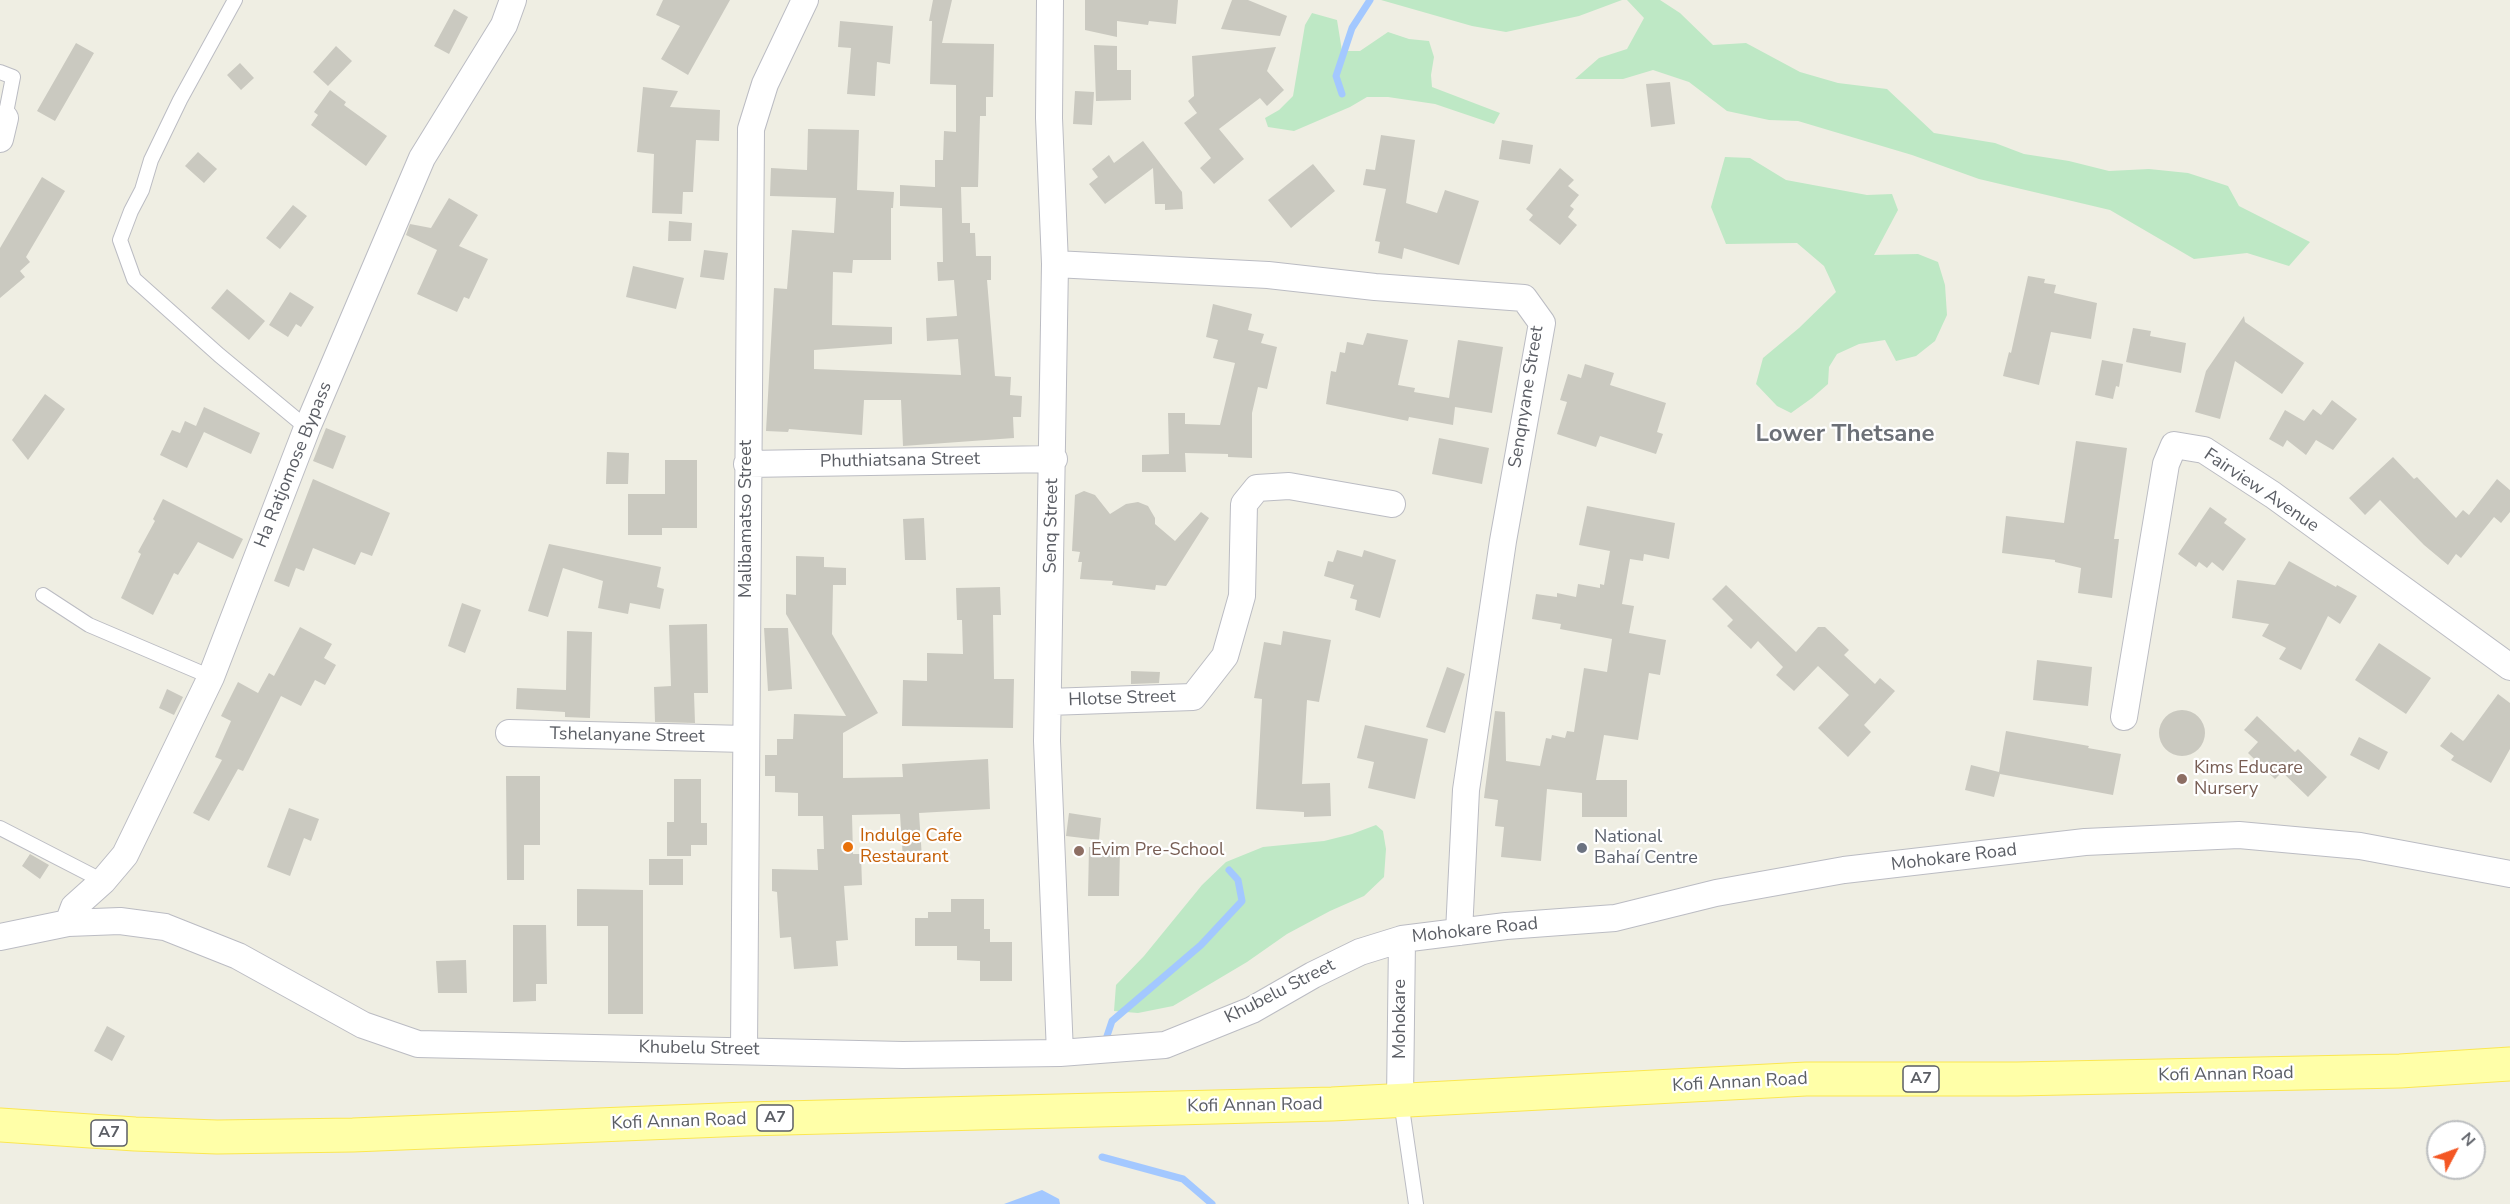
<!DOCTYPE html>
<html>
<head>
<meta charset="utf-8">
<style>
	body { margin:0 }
	#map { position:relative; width:2510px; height:1204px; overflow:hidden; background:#efeee3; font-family:"Nunito Sans",sans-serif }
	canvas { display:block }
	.north { position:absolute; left:2426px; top:1120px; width:60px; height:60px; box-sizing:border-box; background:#fff; border:2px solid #bdbfc1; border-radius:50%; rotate:49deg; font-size:16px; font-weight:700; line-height:24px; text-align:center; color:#5b5e65 }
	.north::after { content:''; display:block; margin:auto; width:21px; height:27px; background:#f45724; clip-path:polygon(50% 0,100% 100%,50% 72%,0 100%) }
</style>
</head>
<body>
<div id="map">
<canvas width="2510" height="1204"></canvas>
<div class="north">N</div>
</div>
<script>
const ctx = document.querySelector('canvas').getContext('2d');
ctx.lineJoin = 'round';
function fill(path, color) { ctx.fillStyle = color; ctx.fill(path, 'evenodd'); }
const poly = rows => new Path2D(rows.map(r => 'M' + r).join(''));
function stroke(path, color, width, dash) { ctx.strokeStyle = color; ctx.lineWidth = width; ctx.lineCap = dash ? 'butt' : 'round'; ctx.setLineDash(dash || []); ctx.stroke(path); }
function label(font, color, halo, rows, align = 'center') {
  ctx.font = font + ' "Nunito Sans",sans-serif'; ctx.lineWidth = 4.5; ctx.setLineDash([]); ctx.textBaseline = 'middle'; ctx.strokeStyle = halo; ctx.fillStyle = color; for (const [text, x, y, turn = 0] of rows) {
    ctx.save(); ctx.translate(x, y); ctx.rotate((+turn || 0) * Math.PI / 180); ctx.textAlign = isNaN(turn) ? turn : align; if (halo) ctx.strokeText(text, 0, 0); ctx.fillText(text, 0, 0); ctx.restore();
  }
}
const green = poly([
	[1381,0,1622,0,1579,16,1506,32,1472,26],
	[1627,0,1660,0,1680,13,1713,45,1746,43,1800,72,1838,83,1887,89,1934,133,1995,143,2024,154,2069,161,2109,171,2149,169,2188,173,2228,186,2239,206,2310,242,2289,266,2247,253,2194,259,2110,210,1979,179,1912,155,1798,121,1769,120,1727,111,1689,82,1653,70,1623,79,1575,79,1599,58,1627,49,1644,18],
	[1312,13,1337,20,1342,51,1360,51,1388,32,1409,39,1429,41,1434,57,1431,75,1432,87,1500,113,1494,124,1435,104,1388,97,1367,97,1350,107,1294,131,1268,127,1265,118,1279,110,1293,96,1305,25],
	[1725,157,1750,158,1786,180,1867,195,1892,194,1898,210,1874,255,1918,254,1938,262,1945,285,1947,315,1935,341,1916,356,1896,361,1885,340,1859,344,1837,354,1829,367,1828,384,1812,398,1791,413,1777,406,1756,384,1763,358,1799,328,1836,292,1824,266,1797,243,1726,244,1711,207],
	[1376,825,1383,831,1386,849,1384,877,1364,896,1330,911,1287,934,1247,962,1173,1006,1138,1013,1114,1011,1116,985,1144,956,1202,885,1226,862,1263,847,1324,841,1352,834]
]);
const water = poly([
	[1042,1190,1059,1199,1060,1204,1004,1204]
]);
const stream = poly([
	[1342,94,1336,76,1352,28,1370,0],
	[1105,1042,1112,1021,1201,945,1242,901,1238,880,1229,870],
	[1102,1157,1183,1179,1212,1204]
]);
const building = poly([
	[663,0,730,0,688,75,661,59,680,26,656,15],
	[933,0,952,0,942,43,994,44,993,97,986,97,986,116,980,116,978,187,961,187,962,223,970,223,970,233,975,233,976,256,991,256,991,280,987,280,995,376,1011,377,1010,395,1022,396,1021,417,1013,417,1014,438,903,446,901,400,864,400,862,435,789,429,788,432,766,431,774,288,787,289,792,230,834,233,836,198,770,196,771,168,807,170,808,129,859,130,857,190,894,192,893,208,891,208,891,260,853,260,852,273,833,272,832,325,892,327,892,344,814,350,814,369,961,375,958,339,927,341,926,318,957,316,954,280,938,281,937,262,943,262,942,208,900,206,900,185,935,187,935,160,943,160,944,131,956,132,956,85,930,84,932,21,929,21],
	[1085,0,1178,0,1176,24,1149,21,1148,25,1117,21,1117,37,1085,30],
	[1232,0,1248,0,1287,16,1280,36,1221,29],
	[454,9,468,17,449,54,434,46],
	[840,21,893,26,890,64,877,62,875,96,847,94,851,48,838,47],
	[76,43,94,53,55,121,37,111],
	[1094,45,1117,46,1117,70,1131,70,1131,100,1096,101],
	[336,46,352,61,328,86,313,72],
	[1276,47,1267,71,1284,90,1267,106,1260,98,1219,129,1244,159,1214,184,1200,168,1211,158,1184,123,1197,113,1188,101,1194,96,1192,56],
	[240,63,254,78,241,90,227,75],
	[1670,82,1675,124,1651,127,1646,84],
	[643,87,678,91,670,107,720,110,719,141,696,140,693,192,683,192,682,214,652,213,654,154,637,152],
	[330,90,346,102,344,105,387,136,366,166,311,125,318,115,314,112],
	[1075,91,1094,92,1092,125,1073,124],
	[1381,135,1415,140,1406,203,1437,213,1445,190,1479,201,1459,265,1404,248,1402,259,1378,253,1380,242,1375,241,1386,189,1363,185,1366,169,1375,170],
	[1502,140,1533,145,1530,164,1499,159],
	[1143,141,1182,192,1183,209,1165,210,1165,204,1155,204,1153,168,1105,204,1089,184,1098,177,1092,169,1109,155,1114,163],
	[198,152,217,169,204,183,185,166],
	[1313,164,1335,191,1291,228,1268,200],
	[1560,168,1574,180,1568,186,1579,195,1570,206,1574,209,1568,217,1577,225,1560,245,1529,220,1533,215,1526,209],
	[42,177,65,191,26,257,30,262,20,271,25,277,0,298,0,248],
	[449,198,478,215,459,246,488,259,469,299,464,297,457,312,417,294,437,250,406,235,410,224,431,228],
	[293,205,307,216,280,249,266,238],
	[669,221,692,223,691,241,668,241],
	[704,250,728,253,724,280,700,277],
	[633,266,684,278,676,309,626,297],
	[2028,276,2045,279,2044,283,2056,285,2054,293,2097,303,2091,339,2051,332,2039,385,2003,376,2009,352,2011,353],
	[227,289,265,321,249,340,211,308],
	[290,292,314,307,301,327,296,324,288,337,269,325],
	[1213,304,1252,314,1248,330,1264,334,1261,343,1277,347,1267,389,1258,387,1252,413,1252,458,1228,457,1228,454,1185,453,1186,472,1142,472,1142,455,1169,454,1168,413,1185,413,1185,424,1220,425,1235,363,1213,358,1218,340,1206,337],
	[2244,316,2245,322,2304,363,2282,394,2235,361,2220,419,2195,412,2206,371],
	[2133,328,2151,331,2150,336,2186,343,2181,373,2126,362],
	[1367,333,1408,340,1398,385,1415,388,1414,392,1449,398,1458,340,1503,347,1492,413,1455,407,1453,425,1409,417,1408,421,1326,404,1331,371,1336,372,1340,352,1345,353,1347,342,1363,345],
	[2102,360,2123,364,2119,387,2116,386,2113,399,2095,395],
	[1585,364,1614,373,1610,385,1666,403,1657,432,1663,434,1656,454,1600,436,1596,447,1557,434,1567,402,1560,400,1568,374,1581,378],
	[45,394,65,409,28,460,12,440],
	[2332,400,2357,419,2333,450,2316,440,2306,455,2287,440,2283,447,2269,439,2285,410,2304,421,2313,409,2321,415],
	[204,407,260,433,251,454,204,432,187,468,160,455,172,430,180,433,185,421,196,426],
	[326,428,346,436,333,469,313,461],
	[1439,438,1489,448,1482,484,1432,474],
	[2076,441,2127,448,2114,539,2119,539,2112,598,2078,593,2081,568,2055,562,2055,560,2002,553,2006,516,2064,523],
	[607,452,629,453,628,484,606,484],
	[2393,457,2414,479,2417,477,2456,518,2463,510,2469,515,2497,479,2510,490,2510,512,2501,523,2494,517,2461,558,2456,554,2448,565,2424,545,2380,500,2365,515,2349,498],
	[665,460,697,460,697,528,662,528,662,535,628,535,628,494,665,494],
	[313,479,390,513,372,556,361,552,355,565,313,548,304,571,296,568,289,587,274,581],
	[1084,491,1095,495,1110,514,1126,504,1138,502,1148,506,1155,518,1155,524,1175,541,1201,512,1209,518,1166,586,1156,585,1155,590,1112,585,1113,581,1080,579,1082,562,1078,562,1080,552,1072,551,1075,495],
	[163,499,243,539,233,559,198,542,178,575,174,573,153,615,121,598,141,554,138,552,155,521,153,519],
	[1587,506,1675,523,1669,559,1644,554,1643,561,1630,559,1622,604,1634,606,1629,633,1666,640,1660,675,1649,673,1638,740,1604,735,1596,780,1627,780,1627,817,1582,817,1582,793,1547,789,1541,861,1501,857,1504,827,1495,826,1498,800,1484,798,1495,711,1505,712,1506,761,1540,766,1546,738,1551,739,1552,735,1565,738,1567,731,1574,732,1584,668,1607,672,1612,639,1560,629,1561,624,1532,619,1536,594,1557,597,1557,593,1576,597,1578,584,1600,588,1600,584,1604,585,1610,551,1579,545],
	[2210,507,2227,519,2224,523,2246,539,2223,571,2212,562,2207,568,2199,562,2196,567,2178,554],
	[924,518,926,560,905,560,903,519],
	[549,544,661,567,657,587,664,589,660,609,630,603,628,614,598,608,603,581,563,568,548,617,528,611],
	[1337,550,1362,557,1364,550,1396,560,1380,618,1355,610,1357,600,1350,598,1354,585,1324,576,1328,561,1333,562],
	[796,556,824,557,824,567,846,568,846,585,833,585,832,634,878,713,843,733,843,778,903,777,902,764,988,759,990,809,919,813,922,858,903,859,900,814,852,815,853,854,861,854,862,885,844,886,848,940,836,941,838,966,794,969,791,937,780,938,777,892,772,891,772,869,818,870,817,849,824,849,823,816,798,816,798,793,775,792,775,776,765,776,765,755,777,755,777,739,793,739,794,714,846,716,786,614,786,594,796,595],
	[2289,561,2336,587,2337,585,2357,596,2340,624,2328,616,2301,670,2279,659,2286,648,2262,636,2269,624,2232,618,2237,580,2275,585],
	[1726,585,1796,652,1818,627,1825,627,1849,650,1844,655,1875,684,1880,678,1895,691,1864,725,1871,732,1848,757,1818,728,1849,695,1818,666,1794,691,1776,675,1783,667,1758,641,1751,649,1727,626,1733,620,1712,599],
	[1000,587,1001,615,993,615,994,679,1014,679,1013,728,902,726,903,680,927,681,927,653,963,654,962,620,957,620,956,588],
	[462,603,481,610,465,653,448,646],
	[707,624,708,693,694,693,695,723,655,722,654,687,671,686,669,625],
	[300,627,332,644,324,658,336,665,325,685,315,680,301,706,281,696,243,771,238,769,209,821,193,813,222,760,215,757,231,721,221,716,238,682,258,693,269,673,274,676],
	[764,628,788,628,792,689,768,691],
	[567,631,592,632,590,718,565,717,565,712,516,709,517,688,566,690],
	[1283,631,1331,640,1319,702,1307,700,1302,784,1330,783,1331,816,1304,817,1304,812,1256,809,1262,699,1254,698,1264,642,1281,645],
	[2379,643,2431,678,2406,714,2355,680],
	[2037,660,2092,667,2088,706,2033,700],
	[1447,667,1465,674,1445,733,1426,727],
	[1131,671,1160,672,1159,683,1131,684],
	[167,689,183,697,174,715,159,708],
	[2498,694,2510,703,2510,749,2491,783,2451,760,2454,756,2440,746,2451,732,2463,741,2465,739],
	'2159 733a23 23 0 1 1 46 0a23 23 0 1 1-46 0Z',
	[2257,716,2295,752,2298,749,2327,777,2308,797,2282,772,2275,779,2248,753,2258,742,2244,730],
	[1365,725,1428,739,1415,799,1368,788,1374,762,1357,758],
	[2006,731,2089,746,2088,748,2121,754,2113,795,2000,774,1994,797,1965,790,1971,765,1999,772],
	[2359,737,2388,752,2379,770,2350,755],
	[506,776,540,776,540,845,524,845,524,880,507,880],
	[674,779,701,779,701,823,707,823,707,845,691,845,691,856,667,856,667,822,674,822],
	[289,808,319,819,311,841,304,838,290,876,267,867],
	[1069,813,1101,818,1099,840,1066,836],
	[1089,847,1120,848,1119,896,1088,896],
	[30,854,49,865,40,879,22,866],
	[649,859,683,859,683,885,649,885],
	[577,889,643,890,643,1014,608,1014,608,926,577,926],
	[951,899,984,899,984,929,990,929,990,942,1012,942,1012,981,980,981,980,961,957,960,957,946,915,946,915,918,928,918,928,912,951,912],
	[513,925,546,925,547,984,536,984,536,1001,513,1002],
	[466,960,467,993,438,993,436,961],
	[107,1026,125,1036,112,1061,94,1051]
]);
const service = poly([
	[235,0,180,100,151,160,142,190,131,211,120,240,134,279,219,355,307,428],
	[0,72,13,77,5,118],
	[43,595,89,625,211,677],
	[0,828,103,881],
	[1401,1101,1416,1204]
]);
const minor = poly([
	[1050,0,1049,118,1055,264,1047,741,1060,1053],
	[0,139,5,118],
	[1055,264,1268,275,1375,287,1524,298,1542,323,1503,541,1466,790,1459,932],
	[747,464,1054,459],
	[1048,702,1193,697,1225,656,1242,596,1244,504,1257,488,1289,486,1392,504],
	[2124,717,2166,464,2174,445,2204,450,2273,495,2510,667],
	[509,733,745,739],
	[68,923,74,907,103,881,125,855,142,820,211,677,307,428,422,158,504,25,513,0],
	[0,937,68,923,120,921,165,927,238,956,363,1025,418,1044,903,1055,1060,1053,1165,1045,1252,1010,1313,975,1360,952,1402,939,1506,926,1615,918,1716,893,1844,870,2085,842,2239,835,2360,846,2510,874],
	[744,1050,751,129,765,84,805,0],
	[1400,1099,1402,939]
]);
const primary = poly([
	[0,1125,135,1134,217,1137,353,1135,746,1119,1332,1104,1806,1079,2017,1079,2400,1071,2510,1064]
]);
const markers = [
	[2182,779,6,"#8d6e63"],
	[848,847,6,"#e8710a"],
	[1582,848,6,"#6b7280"],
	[1079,851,6,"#8d6e63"]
];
const shields = [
	[1921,1079,36],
	[775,1118,36],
	[109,1133,36]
];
const shieldNames = [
	["A7",1921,1079],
	["A7",775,1118],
	["A7",109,1133]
];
const streetNames = [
	["Senqnyane Street",1527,397,-81],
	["Phuthiatsana Street",900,461,-1],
	["Ha Ratjomose Bypass",294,465,-68],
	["Fairview Avenue",2261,491,34],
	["Malibamatso Street",747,519,-90],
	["Senq Street",1052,526,-89],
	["Hlotse Street",1122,699,-2],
	["Tshelanyane Street",627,736,1],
	["Mohokare Road",1954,858,-7],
	["Mohokare Road",1475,931,-6],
	["Khubelu Street",1280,992,-27],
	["Mohokare",1401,1019,-90],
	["Khubelu Street",699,1049,1],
	["Kofi Annan Road",2226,1075,-1],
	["Kofi Annan Road",1740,1083,-3],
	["Kofi Annan Road",1255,1106,-1],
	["Kofi Annan Road",679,1122,-2]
];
const educationNames = [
	["Kims Educare",2194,769],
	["Nursery",2194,790],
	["Evim Pre-School",1091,851]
];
const foodNames = [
	["Indulge Cafe",860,837],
	["Restaurant",860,858]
];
const worshipNames = [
	["National",1594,838],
	["Bahaí Centre",1594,859]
];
const districtNames = [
	["Lower Thetsane",1845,435]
];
fill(green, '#bee8c5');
fill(water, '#a3c8ff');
stroke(stream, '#a3c8ff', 7);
fill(building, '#cac9c0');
stroke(service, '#bbbcc3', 16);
stroke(minor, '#bbbcc3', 28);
stroke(primary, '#fbe751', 35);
stroke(service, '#fff', 14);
stroke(minor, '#fff', 26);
stroke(primary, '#ffffa8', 33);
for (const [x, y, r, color] of markers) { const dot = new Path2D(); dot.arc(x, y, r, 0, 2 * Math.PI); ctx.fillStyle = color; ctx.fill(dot); stroke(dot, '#fff', 2); }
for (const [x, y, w] of shields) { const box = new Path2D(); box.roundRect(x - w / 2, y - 13, w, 26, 4.5); ctx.fillStyle = '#fff'; ctx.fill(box); stroke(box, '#5b5e65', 1.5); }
label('bold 16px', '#5b5e65', null, shieldNames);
label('18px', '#5b5e65', '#fff', streetNames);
label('18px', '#785e54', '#fff', educationNames, 'left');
label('18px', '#c56008', '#fff', foodNames, 'left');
label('18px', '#5b616d', '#fff', worshipNames, 'left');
label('bold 24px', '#6c7077', '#fff', districtNames);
</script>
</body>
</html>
